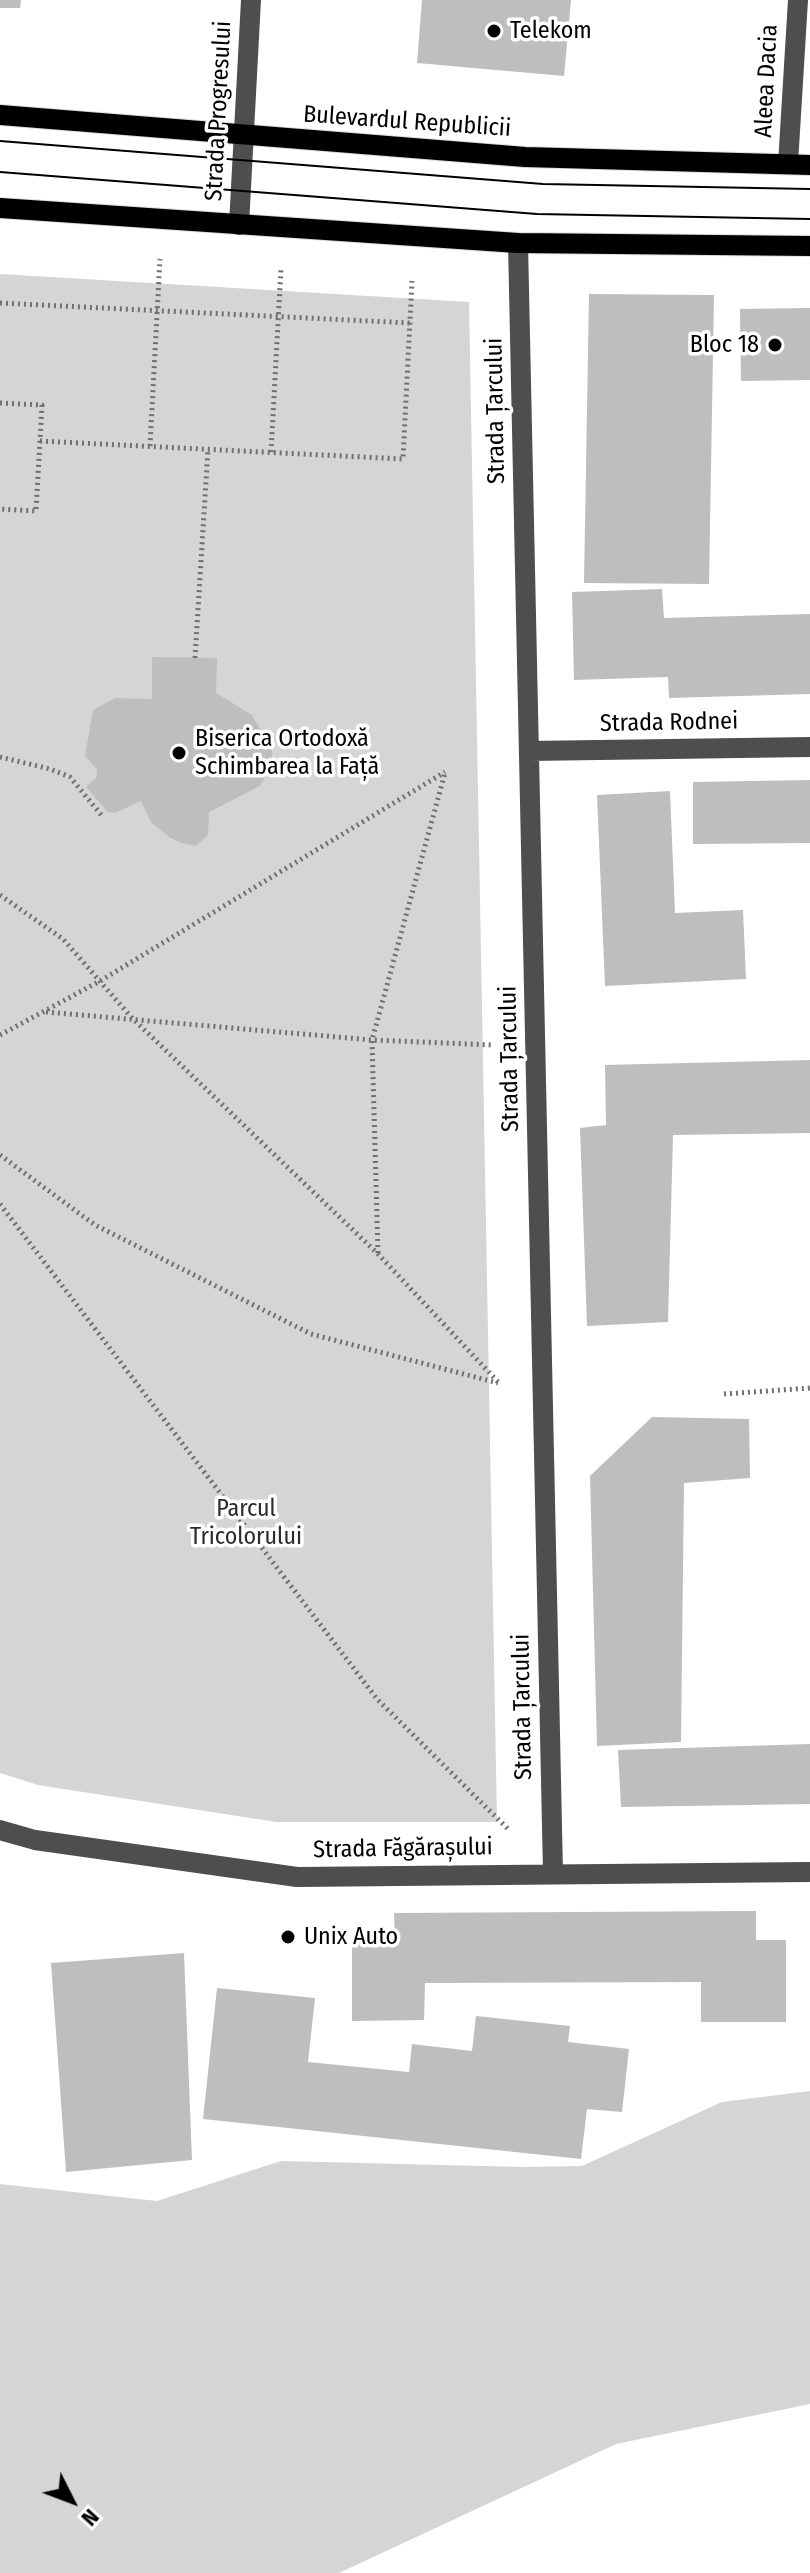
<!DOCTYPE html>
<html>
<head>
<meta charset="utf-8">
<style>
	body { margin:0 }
	#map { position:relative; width:810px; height:2573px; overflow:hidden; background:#fff; font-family:"Fira Sans Condensed",sans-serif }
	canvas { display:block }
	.north { position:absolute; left:32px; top:2461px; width:80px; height:80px; -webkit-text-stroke:6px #fff; paint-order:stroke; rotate:132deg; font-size:22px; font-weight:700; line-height:32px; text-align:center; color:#000 }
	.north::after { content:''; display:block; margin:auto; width:28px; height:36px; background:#000; clip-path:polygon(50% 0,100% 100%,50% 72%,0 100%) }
</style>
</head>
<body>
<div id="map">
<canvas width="810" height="2573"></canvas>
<div class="north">N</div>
</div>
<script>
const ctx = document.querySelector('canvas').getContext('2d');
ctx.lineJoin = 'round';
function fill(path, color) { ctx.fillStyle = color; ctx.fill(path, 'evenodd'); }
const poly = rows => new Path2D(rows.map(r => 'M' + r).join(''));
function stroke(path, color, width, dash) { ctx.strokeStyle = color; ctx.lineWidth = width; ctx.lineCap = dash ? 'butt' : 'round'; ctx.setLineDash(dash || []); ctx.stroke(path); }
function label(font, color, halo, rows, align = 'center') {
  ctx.font = font + ' "Fira Sans Condensed",sans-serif'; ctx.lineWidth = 7; ctx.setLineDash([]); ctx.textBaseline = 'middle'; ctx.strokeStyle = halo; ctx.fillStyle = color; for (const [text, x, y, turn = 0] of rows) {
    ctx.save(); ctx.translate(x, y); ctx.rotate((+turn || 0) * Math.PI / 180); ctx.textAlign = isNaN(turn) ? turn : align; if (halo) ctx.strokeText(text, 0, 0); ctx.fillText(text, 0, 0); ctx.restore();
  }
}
const green = poly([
	[0,274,469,302,497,1822,276,1822,38,1785,0,1773],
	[810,2091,810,2404,616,2444,339,2573,0,2573,0,2184,157,2201,281,2161,522,2167,582,2166,722,2102]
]);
const building = poly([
	[0,0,21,0,20,8,0,8],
	[422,0,571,0,564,76,417,63],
	[589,294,714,295,709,584,584,583],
	[810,308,810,380,741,381,740,309],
	[662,589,664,618,810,614,810,694,669,698,668,677,574,680,572,592],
	[152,657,217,658,216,693,252,715,272,750,272,764,260,786,209,812,208,835,196,846,181,843,169,837,151,822,141,801,115,813,108,812,86,787,96,778,97,769,85,756,93,710,115,698,152,699],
	[810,780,810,843,693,844,693,782],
	[670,791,675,913,743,910,746,979,605,986,597,795],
	[810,1060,810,1133,673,1135,668,1322,587,1326,580,1128,606,1125,605,1065],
	[652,1417,749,1419,750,1478,684,1483,681,1742,597,1746,590,1476],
	[810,1744,810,1804,621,1807,618,1750],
	[756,1911,756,1940,786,1940,786,2022,701,2022,701,1982,425,1983,424,2020,352,2021,352,1939,395,1939,394,1913],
	[184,1953,192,2160,66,2172,51,1963],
	[217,1988,315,1998,308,2062,409,2072,412,2044,472,2051,476,2016,570,2026,568,2042,629,2049,622,2112,587,2109,581,2159,203,2119]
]);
const path = poly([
	[0,303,410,323],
	[0,403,42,405,36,511,0,509],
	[40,441,403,459,412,281],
	[150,446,160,259],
	[271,452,281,269],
	[195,658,208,449],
	[0,757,50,769,70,777,103,817],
	[0,895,63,939,132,1018,378,1254,499,1383],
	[46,1012,372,1040,492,1045],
	[0,1035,100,981,445,772],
	[0,1155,95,1225,311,1334,498,1383],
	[0,1204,377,1699,509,1830],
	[378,1253,372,1040,445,773],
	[724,1394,810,1388]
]);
const minor = poly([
	[788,164,798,0],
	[239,225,251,0],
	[518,243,553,1873],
	[529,751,810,747],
	[0,1830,35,1840,297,1877,810,1872]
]);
const major = poly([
	[0,115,525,157,810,165],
	[0,208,518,243,810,246]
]);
const tram = poly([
	[0,141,543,184,810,189],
	[0,172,537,214,810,219]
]);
const markers = [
	[494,31,8,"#000"],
	[775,345,8,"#000"],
	[179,753,8,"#000"],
	[288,1937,8,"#000"]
];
const poiNames = [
	["Telekom",510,31],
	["Bloc 18",759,345,"right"],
	["Biserica Ortodoxă",195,739],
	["Schimbarea la Față",195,767],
	["Unix Auto",304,1937]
];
const streetNames = [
	["Aleea Dacia",767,81,-87],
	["Strada Progresului",219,111,-87],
	["Bulevardul Republicii",407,122,4],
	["Strada Țarcului",496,411,-91],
	["Strada Rodnei",669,723,-1],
	["Strada Țarcului",510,1059,-91],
	["Strada Țarcului",523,1707,-91],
	["Strada Făgărașului",403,1849,-1]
];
const parkNames = [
	["Parcul",246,1509],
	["Tricolorului",246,1537]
];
fill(green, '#d5d5d5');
fill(building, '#bebebe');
stroke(major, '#dbdbdb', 22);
stroke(path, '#707070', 5, [2, 4]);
stroke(minor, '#4e4e4e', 20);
stroke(major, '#000', 20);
stroke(tram, '#000', 2);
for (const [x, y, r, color] of markers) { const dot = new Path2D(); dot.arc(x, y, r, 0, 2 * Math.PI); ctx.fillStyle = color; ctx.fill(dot); stroke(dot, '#fff', 3); }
label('24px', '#000', '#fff', poiNames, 'left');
label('24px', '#000', '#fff', streetNames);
label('24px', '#2c2c2c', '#fff', parkNames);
</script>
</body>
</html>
